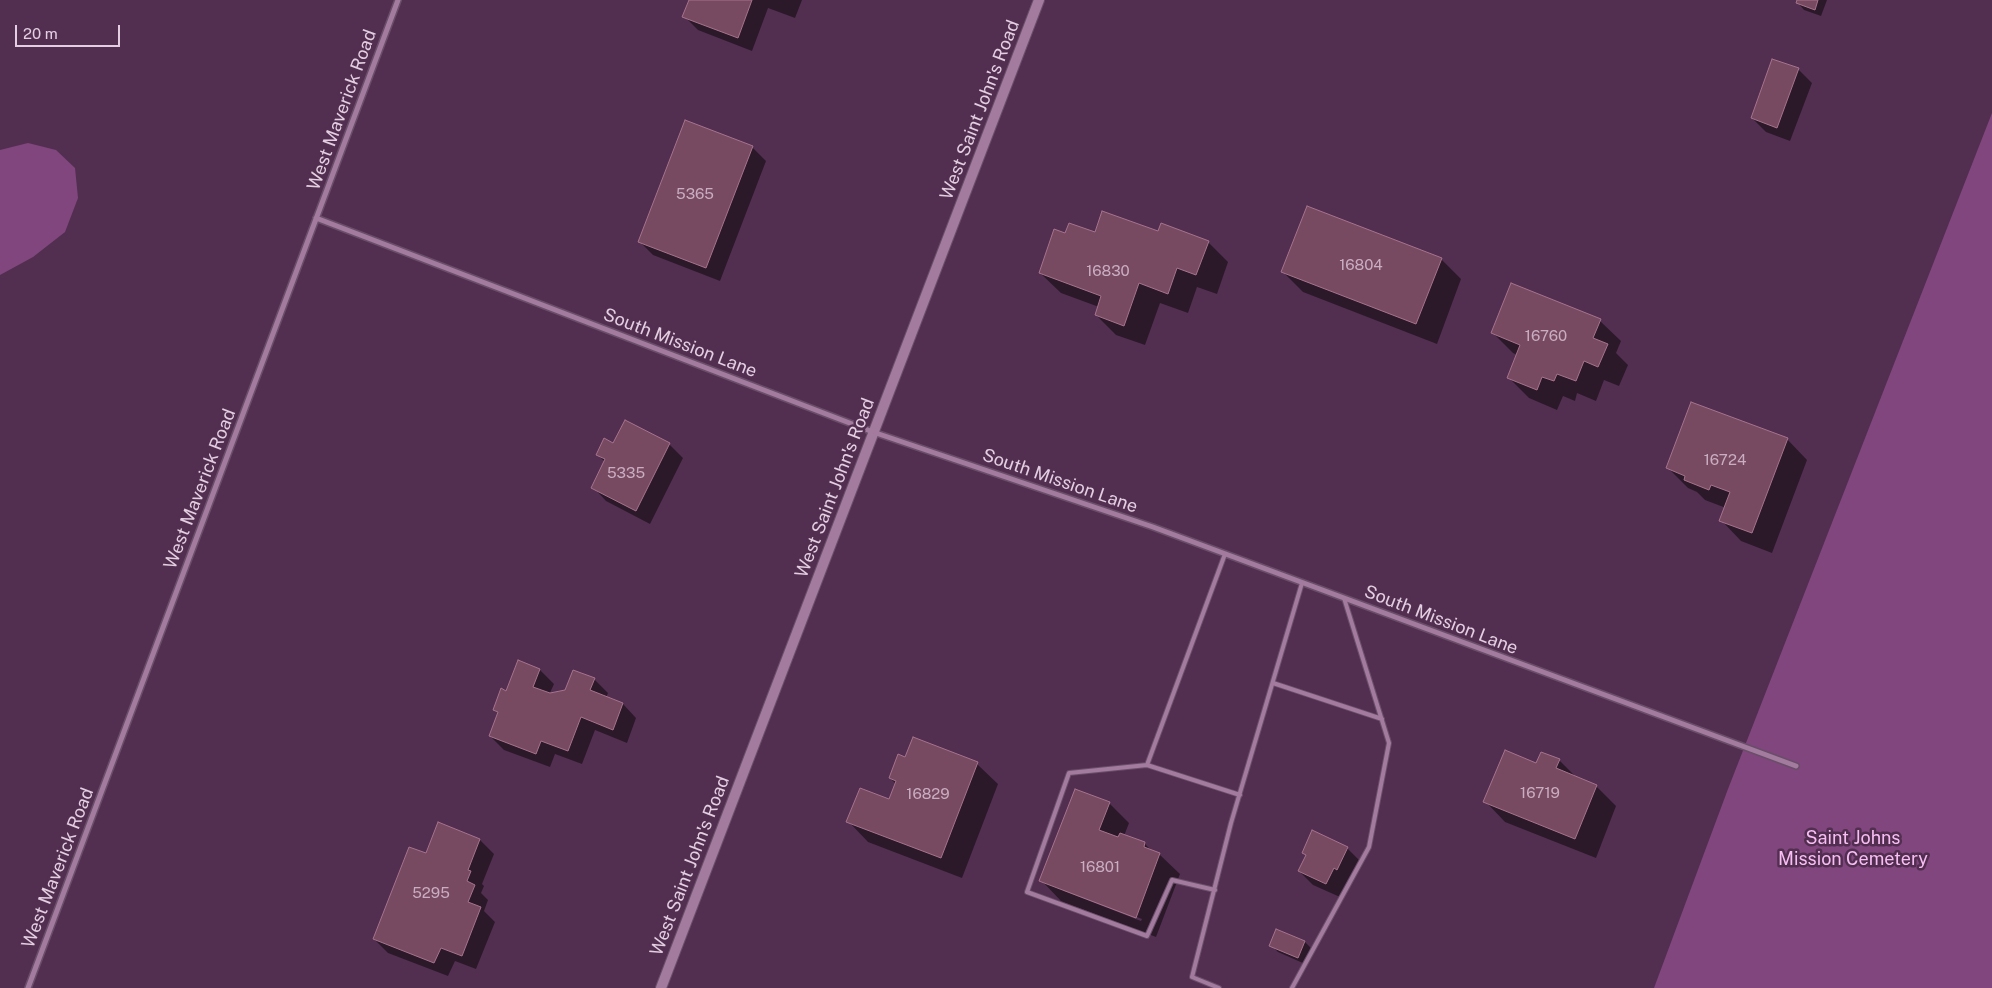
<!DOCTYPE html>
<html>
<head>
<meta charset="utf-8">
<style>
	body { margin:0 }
	#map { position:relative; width:1992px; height:988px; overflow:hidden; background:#522f50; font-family:"Public Sans",sans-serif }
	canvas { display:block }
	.scale { position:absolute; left:15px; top:25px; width:105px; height:22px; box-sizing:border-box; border:2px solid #e4cfe2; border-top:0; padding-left:6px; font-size:15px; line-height:18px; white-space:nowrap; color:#e4cfe2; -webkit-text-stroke:4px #522f50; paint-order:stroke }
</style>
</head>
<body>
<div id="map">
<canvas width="1992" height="988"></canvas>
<div class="scale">20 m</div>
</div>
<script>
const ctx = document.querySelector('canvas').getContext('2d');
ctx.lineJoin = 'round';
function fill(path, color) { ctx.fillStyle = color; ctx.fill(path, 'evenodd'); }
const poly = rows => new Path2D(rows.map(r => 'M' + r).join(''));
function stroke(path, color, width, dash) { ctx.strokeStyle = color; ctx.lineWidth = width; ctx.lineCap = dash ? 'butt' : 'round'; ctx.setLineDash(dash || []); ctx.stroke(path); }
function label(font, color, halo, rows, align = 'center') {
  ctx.font = font + ' "Public Sans",sans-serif'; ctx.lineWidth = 5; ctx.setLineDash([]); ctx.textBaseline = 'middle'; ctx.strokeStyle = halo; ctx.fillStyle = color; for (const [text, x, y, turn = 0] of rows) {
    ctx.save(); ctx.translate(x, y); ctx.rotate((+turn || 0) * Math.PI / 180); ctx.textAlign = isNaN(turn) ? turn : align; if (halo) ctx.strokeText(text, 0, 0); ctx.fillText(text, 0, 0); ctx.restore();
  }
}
const green = poly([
	[1992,113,1992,988,1654,988,1728,789],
	[28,143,56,150,75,168,78,198,65,232,33,257,0,275,0,150]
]);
const shadow = poly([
	[690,0,802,0,795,18,768,8,752,51,698,30,684,16],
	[1799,0,1827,0,1821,16,1804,10,1798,3],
	[1798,69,1812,83,1790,141,1766,132,1752,118],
	[752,147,766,161,720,281,653,255,639,241],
	[1159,233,1208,242,1228,262,1217,294,1197,287,1188,313,1160,303,1145,345,1116,335,1096,315,1099,307,1061,293,1040,273,1066,235],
	[1441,259,1461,279,1437,344,1303,292,1283,272],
	[1600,321,1621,341,1616,353,1628,365,1619,386,1604,380,1596,401,1577,393,1575,401,1563,396,1557,410,1529,398,1508,377,1517,355,1513,353,1493,333],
	[1787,439,1807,460,1772,553,1741,541,1721,520,1726,508,1705,500,1697,492,1688,488,1668,468],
	[669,444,683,458,650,524,606,501,593,487,605,462,597,454],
	[540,670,554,684,549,695,566,691,594,679,608,693,606,698,623,704,636,718,627,743,595,730,582,764,555,754,550,767,504,750,490,736,499,714,494,709,507,692],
	[906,758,977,764,998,784,962,878,868,842,848,821,890,801,896,784,890,778],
	[1559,760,1577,778,1596,786,1616,806,1596,858,1505,822,1485,801,1537,764],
	[1109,803,1129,823,1124,836,1145,844,1152,851,1159,854,1180,874,1156,937,1061,901,1041,880],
	[1064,889,1142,919,1141,921,1064,891],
	[439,824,480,840,494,854,482,884,484,886,481,893,488,900,484,911,495,922,476,969,455,961,448,976,388,953,374,939,426,855],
	[1347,848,1361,862,1351,882,1348,881,1340,897,1313,885,1299,871,1307,856,1303,852],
	[1277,931,1305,942,1312,949,1305,964,1278,952,1271,945]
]);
const building = poly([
	[689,0,752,0,738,38,682,17,689,0],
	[1797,0,1818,0,1815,10,1796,3,1797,0],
	[1772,59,1799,68,1777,128,1751,118,1772,59],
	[685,120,753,146,706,268,638,242,685,120],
	[1307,206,1442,258,1416,324,1281,272,1307,206],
	[1102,211,1158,231,1161,223,1209,241,1196,275,1177,268,1168,294,1139,283,1124,326,1095,315,1101,296,1039,273,1054,229,1065,233,1069,223,1095,232,1102,211],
	[1511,283,1601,319,1593,338,1608,344,1598,367,1584,361,1576,381,1557,374,1554,381,1542,377,1537,390,1507,378,1520,345,1491,333,1511,283],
	[1691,402,1788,438,1752,533,1719,521,1730,492,1711,485,1709,490,1684,480,1685,476,1666,468,1691,402],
	[625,420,670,443,636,511,591,488,605,459,596,455,604,438,613,443,625,420],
	[518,660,540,669,533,687,550,693,565,690,573,670,595,678,590,690,623,703,613,730,581,717,568,751,541,741,536,754,489,736,498,712,493,710,501,688,506,691,518,660],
	[913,737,978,762,941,858,846,822,860,788,889,799,896,781,889,778,898,754,905,757,913,737],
	[1505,750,1536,763,1541,752,1560,759,1556,768,1597,785,1575,839,1483,802,1505,750],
	[1075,789,1110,802,1099,830,1118,837,1120,833,1145,842,1144,847,1160,853,1136,918,1039,881,1075,789],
	[438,822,480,839,468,870,471,871,467,881,475,885,468,902,481,907,462,956,441,948,434,963,373,939,409,847,426,853,438,822],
	[1312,830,1348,847,1337,870,1334,868,1326,884,1298,871,1306,855,1302,853,1312,830],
	[1276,929,1305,941,1298,958,1269,946,1276,929]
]);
const lane = poly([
	[1225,554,1147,765,1240,795],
	[1273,683,1382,719],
	[1147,765,1069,773,1027,892,1147,936,1172,880,1215,890],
	[1219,988,1192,977,1231,823,1302,583],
	[1292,988,1369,847,1389,743,1344,598]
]);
const street = poly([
	[316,218,873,432,1153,527,1796,766],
	[28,988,398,0]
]);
const secondary = poly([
	[661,988,1039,0]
]);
const numberNames = [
	["5365",695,194],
	["16804",1361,265],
	["16830",1108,271],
	["16760",1546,336],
	["16724",1725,460],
	["5335",626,473],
	["16719",1540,793],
	["16829",928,794],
	["16801",1100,867],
	["5295",431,893]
];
const streetNames = [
	["West Maverick Road",342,110,-70],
	["West Saint John's Road",980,110,-69],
	["South Mission Lane",680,343,21],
	["South Mission Lane",1060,481,19],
	["West Saint John's Road",835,488,-69],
	["West Maverick Road",200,489,-69],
	["South Mission Lane",1441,620,21],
	["West Saint John's Road",690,866,-69],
	["West Maverick Road",58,868,-69]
];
const parkNames = [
	["Saint Johns",1853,838],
	["Mission Cemetery",1853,859]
];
fill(green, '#81467e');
fill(shadow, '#0007');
fill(building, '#784a61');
stroke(building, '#a6738c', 1);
stroke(lane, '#6a4e69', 6);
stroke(street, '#6a4e69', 8);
stroke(secondary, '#6a4e69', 12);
stroke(lane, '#a27b9f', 4);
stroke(street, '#a27b9f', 5);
stroke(secondary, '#a27b9f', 10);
label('15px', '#c9aec2', null, numberNames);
label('18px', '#e4cfe2', '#522f50', streetNames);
label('18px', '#f8bef4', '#522f50', parkNames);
</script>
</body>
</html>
